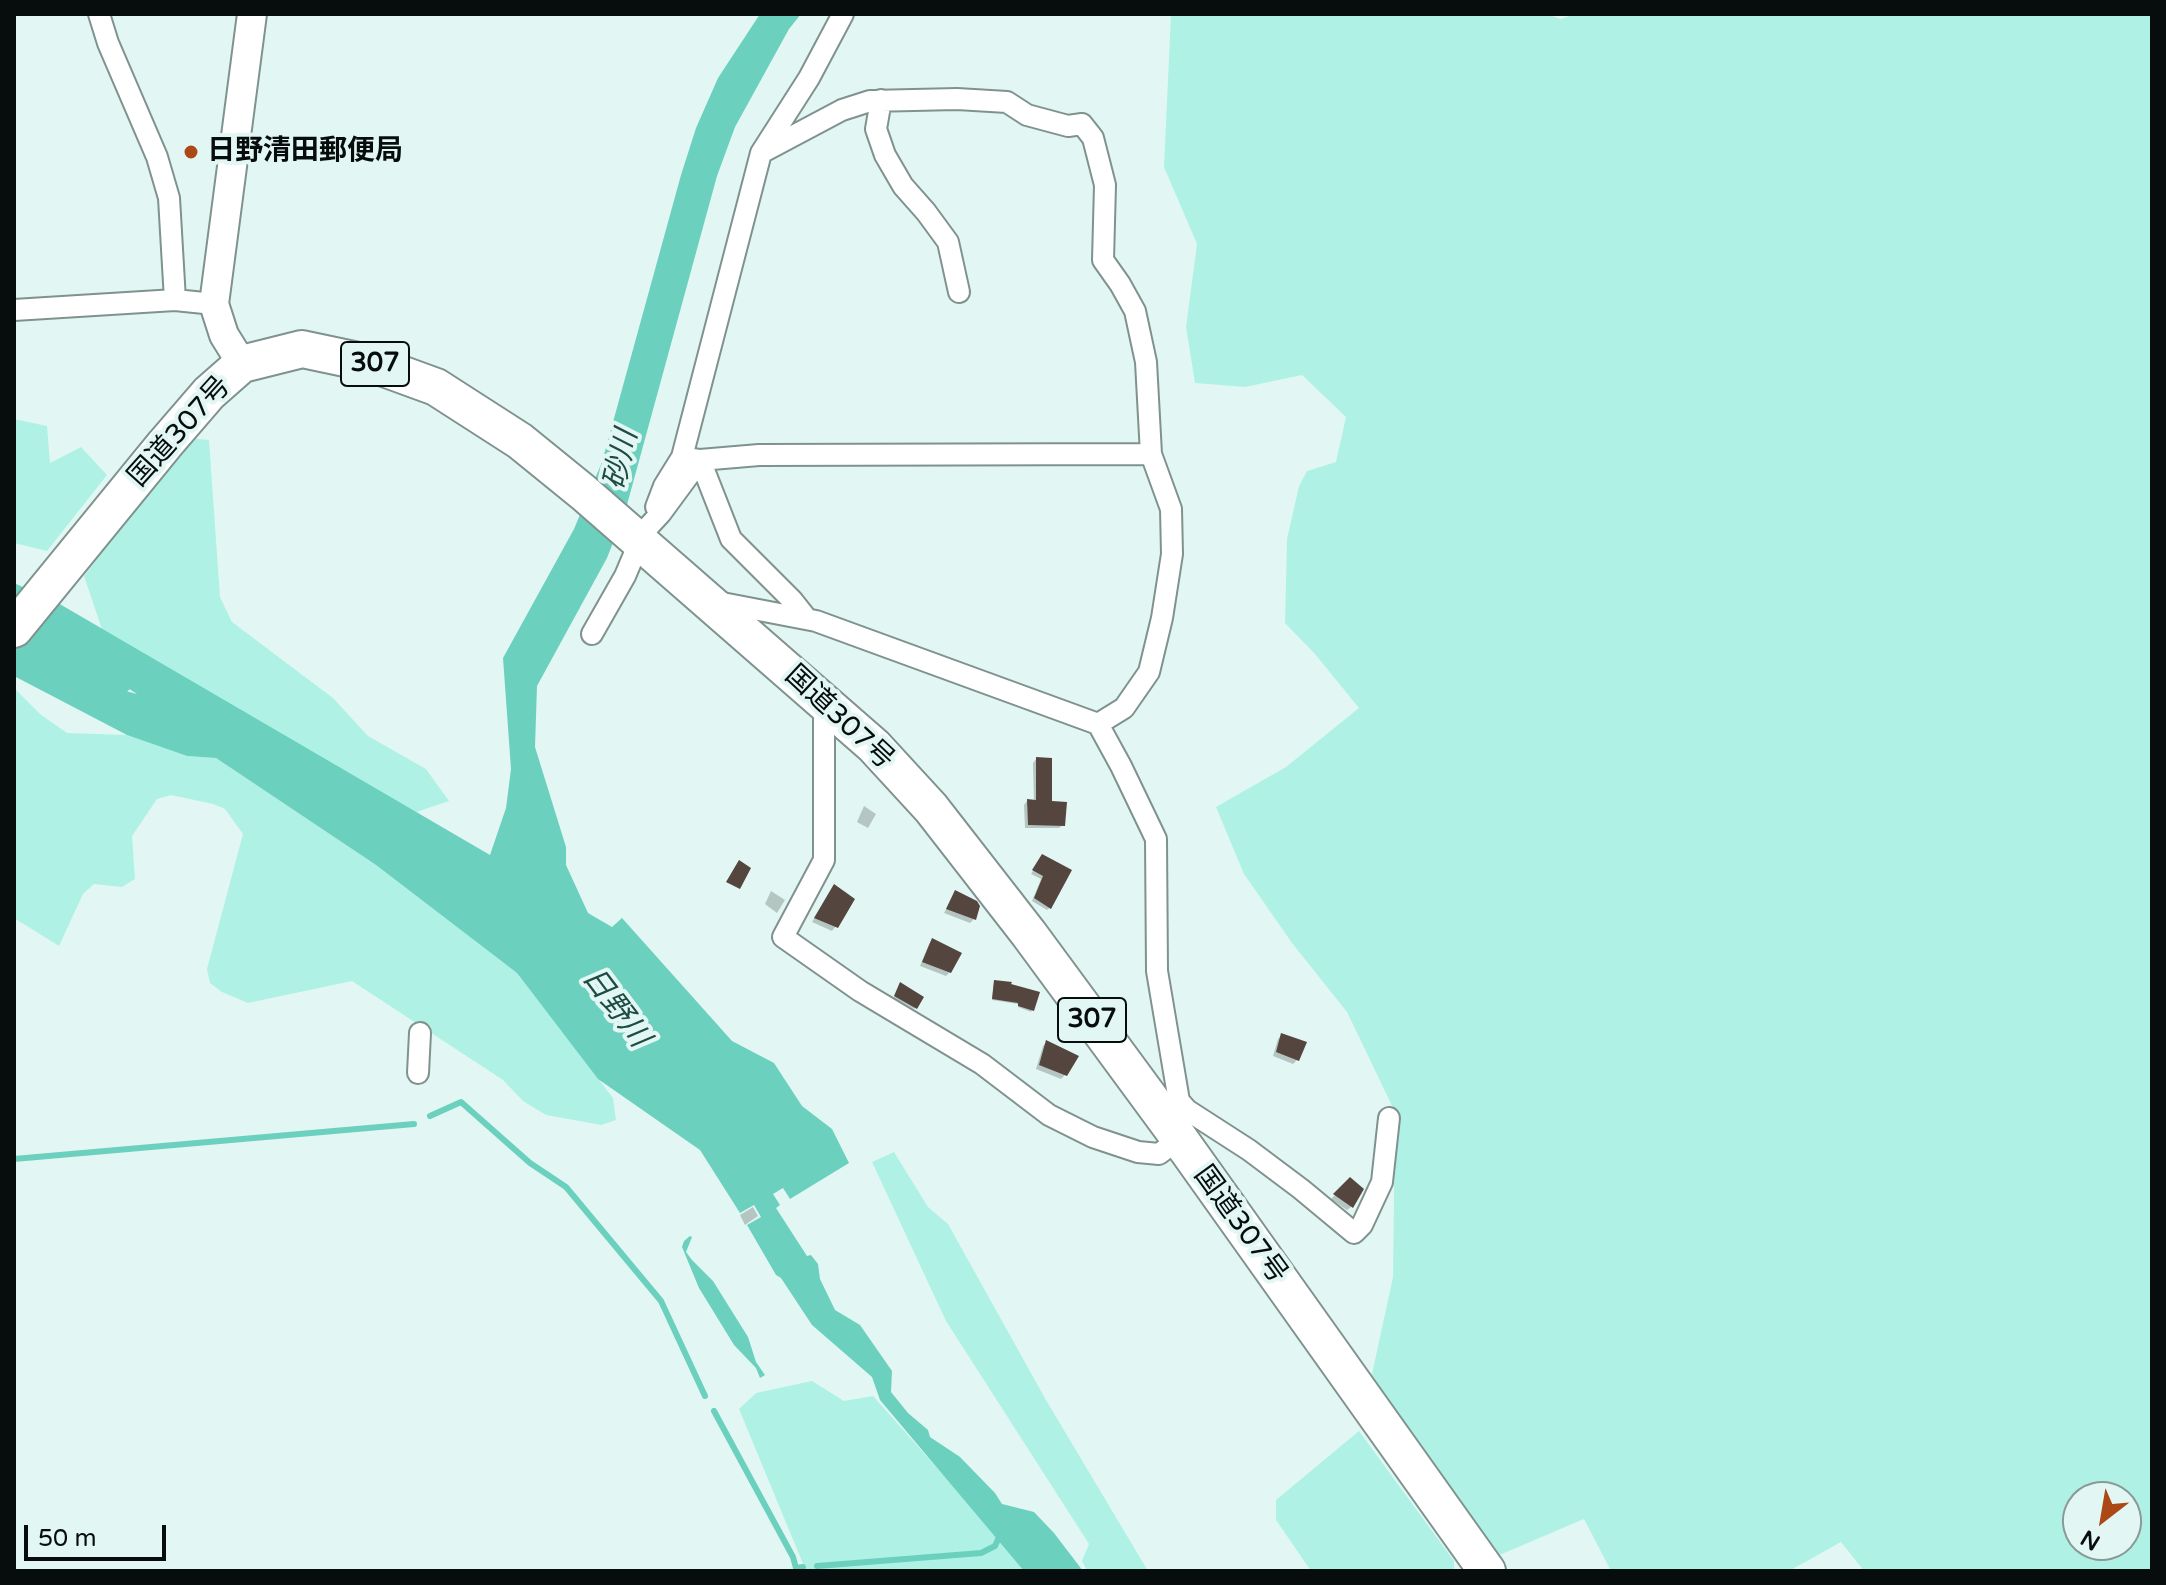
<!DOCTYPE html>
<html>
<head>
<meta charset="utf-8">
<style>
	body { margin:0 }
	#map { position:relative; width:2166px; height:1585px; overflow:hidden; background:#e2f7f3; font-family:"Varela Round",sans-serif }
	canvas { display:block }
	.frame { position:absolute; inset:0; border:16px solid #060d0c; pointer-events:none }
	.north { position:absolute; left:2062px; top:1481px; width:80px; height:80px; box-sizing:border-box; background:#e2f7f3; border:2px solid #8a9997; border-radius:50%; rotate:211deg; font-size:22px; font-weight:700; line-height:32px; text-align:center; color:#060d0c }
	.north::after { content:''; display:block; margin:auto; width:28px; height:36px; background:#ac4815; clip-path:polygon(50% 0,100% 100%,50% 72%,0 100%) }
	.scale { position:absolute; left:24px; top:1525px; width:142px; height:36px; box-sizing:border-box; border:4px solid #060d0c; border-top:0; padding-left:10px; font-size:24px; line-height:28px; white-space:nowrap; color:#060d0c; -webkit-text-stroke:6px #e2f7f3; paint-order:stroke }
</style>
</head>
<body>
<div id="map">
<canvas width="2166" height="1585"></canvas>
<div class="frame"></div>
<div class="north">N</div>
<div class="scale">50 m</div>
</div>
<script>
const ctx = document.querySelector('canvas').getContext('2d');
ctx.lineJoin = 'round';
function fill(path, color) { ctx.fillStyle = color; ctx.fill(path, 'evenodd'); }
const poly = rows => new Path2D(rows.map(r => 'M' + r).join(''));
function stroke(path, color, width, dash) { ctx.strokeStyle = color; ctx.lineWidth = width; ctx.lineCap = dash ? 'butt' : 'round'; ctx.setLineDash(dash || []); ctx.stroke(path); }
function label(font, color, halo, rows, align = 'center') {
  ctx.font = font + ' "Varela Round","Noto Sans JP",sans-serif'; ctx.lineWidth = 8; ctx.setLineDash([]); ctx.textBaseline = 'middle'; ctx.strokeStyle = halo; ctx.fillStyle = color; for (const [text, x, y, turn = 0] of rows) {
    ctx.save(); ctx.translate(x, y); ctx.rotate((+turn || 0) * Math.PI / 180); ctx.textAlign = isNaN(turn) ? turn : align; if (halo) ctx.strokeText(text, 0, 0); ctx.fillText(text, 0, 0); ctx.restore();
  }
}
const green = poly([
	[1171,14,1546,14,1561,19,1575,14,2152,14,2152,1571,1864,1571,1841,1542,1789,1571,1611,1571,1584,1519,1497,1556,1369,1388,1393,1277,1395,1112,1347,1012,1292,943,1244,874,1216,807,1286,767,1359,708,1315,654,1285,623,1287,539,1299,486,1307,471,1336,462,1346,417,1302,375,1245,387,1195,383,1186,327,1197,244,1164,167],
	[2078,1497,2126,1497,2126,1545,2078,1545],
	[14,419,47,426,50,463,81,447,107,475,47,551,14,543],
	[187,438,209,440,220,597,232,622,333,698,368,736,426,769,449,801,402,817,112,659,84,576],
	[14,688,40,714,67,733,127,735,187,756,216,758,376,865,517,973,613,1098,616,1120,601,1125,546,1115,523,1101,503,1080,352,981,248,1003,222,992,210,983,207,969,243,834,225,809,213,804,171,795,157,799,132,836,135,879,122,887,94,884,83,894,59,946,14,918],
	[894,1152,928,1207,948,1224,1046,1400,1148,1571,1087,1571,1082,1561,1089,1544,946,1321,872,1162],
	[812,1381,844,1401,873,1396,1029,1571,806,1571,739,1409,756,1393],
	[1359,1431,1454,1561,1454,1571,1311,1571,1276,1520,1276,1500]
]);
const water = poly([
	[760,14,801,14,789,29,735,127,717,176,625,512,607,558,537,686,535,747,566,847,566,865,588,913,612,927,622,918,732,1041,774,1063,802,1106,832,1129,849,1163,790,1199,783,1188,773,1194,780,1205,776,1208,807,1256,811,1255,818,1264,820,1279,835,1310,860,1325,892,1371,891,1392,908,1413,928,1430,930,1437,960,1457,995,1493,1002,1504,1034,1512,1054,1533,1083,1571,1024,1571,880,1400,872,1377,812,1325,781,1278,776,1275,747,1225,761,1217,754,1205,740,1213,700,1150,598,1079,517,973,376,865,216,758,187,756,127,735,14,676,14,641,24,643,110,687,137,694,35,627,14,616,14,583,58,603,490,855,506,808,511,769,503,658,574,529,602,462,681,175,696,128,718,78],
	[690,1236,692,1237,686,1252,692,1260,713,1281,748,1337,756,1362,765,1375,760,1378,756,1368,734,1345,699,1288,682,1247,684,1241]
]);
const shadow = poly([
	[1036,759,1050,803,1063,825,1059,828,1025,828,1024,805,1027,801,1034,802,1033,763],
	[864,806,876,814,868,828,857,822],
	[1042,857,1050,908,1047,910,1032,901,1041,879,1031,874],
	[831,890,836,926,832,931,812,922],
	[771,891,785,900,777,913,765,904],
	[955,892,978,906,974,919,970,923,944,913],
	[933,940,950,972,946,976,920,966,929,944],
	[994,982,1032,1010,1031,1012,1018,1007,1018,1004,992,1000],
	[899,985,915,1008,914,1009,894,998],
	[1282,1035,1297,1060,1293,1064,1273,1056,1278,1039],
	[1047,1042,1065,1075,1061,1079,1036,1069,1043,1046],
	[1350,1180,1351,1207,1347,1210,1331,1199],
	[753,1207,758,1216,745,1225,740,1215]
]);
const stream = poly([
	[430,1116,461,1102,530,1163,566,1187,661,1301,705,1396],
	[14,1159,414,1124],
	[714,1411,793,1557,796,1568,803,1567],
	[817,1566,981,1553,995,1546,1000,1535]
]);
const river = poly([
	[14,618,117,678]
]);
const building = poly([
	[1036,757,1052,758,1052,801,1067,802,1065,826,1028,825,1027,799,1036,800],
	[1042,854,1072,870,1051,909,1034,898,1043,876,1032,870],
	[739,860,751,868,740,889,726,882],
	[834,884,855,899,838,928,814,918],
	[955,890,977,901,980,906,976,920,946,909],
	[932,938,962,953,951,973,922,962],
	[994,980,1012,982,1011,984,1040,992,1034,1011,1018,1006,1018,1003,992,999],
	[900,982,924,997,917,1009,894,996],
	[1281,1033,1307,1042,1299,1061,1276,1052],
	[1046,1040,1079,1056,1067,1076,1039,1065],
	[1350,1177,1364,1189,1353,1208,1333,1194]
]);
const street = poly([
	[99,14,108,43,157,157,169,198,175,300],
	[843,14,809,78,761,153,682,457,700,460,759,455,1151,454],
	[881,100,876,129,885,155,903,186,926,212,948,242,959,292],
	[761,153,842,110,870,101,957,99,1007,102,1027,115,1068,126,1082,124,1093,138,1105,185,1103,260,1120,284,1135,311,1146,362,1151,454,1171,509,1172,554,1162,618,1149,672,1124,708,1098,724],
	[14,310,175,300,214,304],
	[700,460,731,539,792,600,807,619],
	[656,507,664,486,682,457],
	[717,602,816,621,1098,724,1121,766,1156,839,1157,971,1179,1101,1164,1118],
	[592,634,625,576,639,543,649,526,661,513,700,460],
	[824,702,824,860,783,937,860,991,982,1064,1049,1115,1093,1137,1138,1152,1159,1154,1179,1139],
	[418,1073,420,1033],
	[1179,1101,1187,1110,1249,1150,1301,1189,1354,1233,1362,1225,1382,1182,1389,1118]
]);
const secondary = poly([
	[242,364,224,335,214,304,252,14]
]);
const highway = poly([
	[14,629,165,444,209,393,242,364,302,349,373,364,436,387,520,441,584,493,874,746,931,808,1029,934,1171,1127,1487,1571]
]);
const markers = [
	[191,152,8,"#ac4815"]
];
const shields = [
	[375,364,68],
	[1092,1020,68]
];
const shieldNames = [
	["307",375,364],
	["307",1092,1020]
];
const poiNames = [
	["日野清田郵便局",207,152]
];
const streetNames = [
	["国道307号",180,432,-48],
	["国道307号",839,718,43],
	["国道307号",1240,1225,54]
];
const waterNames = [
	["砂川",622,460,-77],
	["日野川",615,1008,53]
];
fill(green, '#aff2e5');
fill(water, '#6cd0bf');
fill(shadow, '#0003');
stroke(stream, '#6cd0bf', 6);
stroke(river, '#6cd0bf', 34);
fill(building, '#54453f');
stroke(street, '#7f928e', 24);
stroke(secondary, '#7f928e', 32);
stroke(highway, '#7f928e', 40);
stroke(street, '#fff', 20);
stroke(secondary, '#fff', 28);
stroke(highway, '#fff', 36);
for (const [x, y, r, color] of markers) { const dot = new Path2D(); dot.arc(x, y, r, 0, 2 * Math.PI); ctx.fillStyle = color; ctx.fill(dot); stroke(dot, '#e2f7f3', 3); }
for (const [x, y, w] of shields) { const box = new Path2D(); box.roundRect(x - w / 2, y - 22, w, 44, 6); ctx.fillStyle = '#e2f7f3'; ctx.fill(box); stroke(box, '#060d0c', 2); }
label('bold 26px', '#060d0c', null, shieldNames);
label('bold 28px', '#060d0c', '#e2f7f3', poiNames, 'left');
label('28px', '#060d0c', '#e2f7f3', streetNames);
label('italic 30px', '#1e4b44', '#e2f7f3', waterNames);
</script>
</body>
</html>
